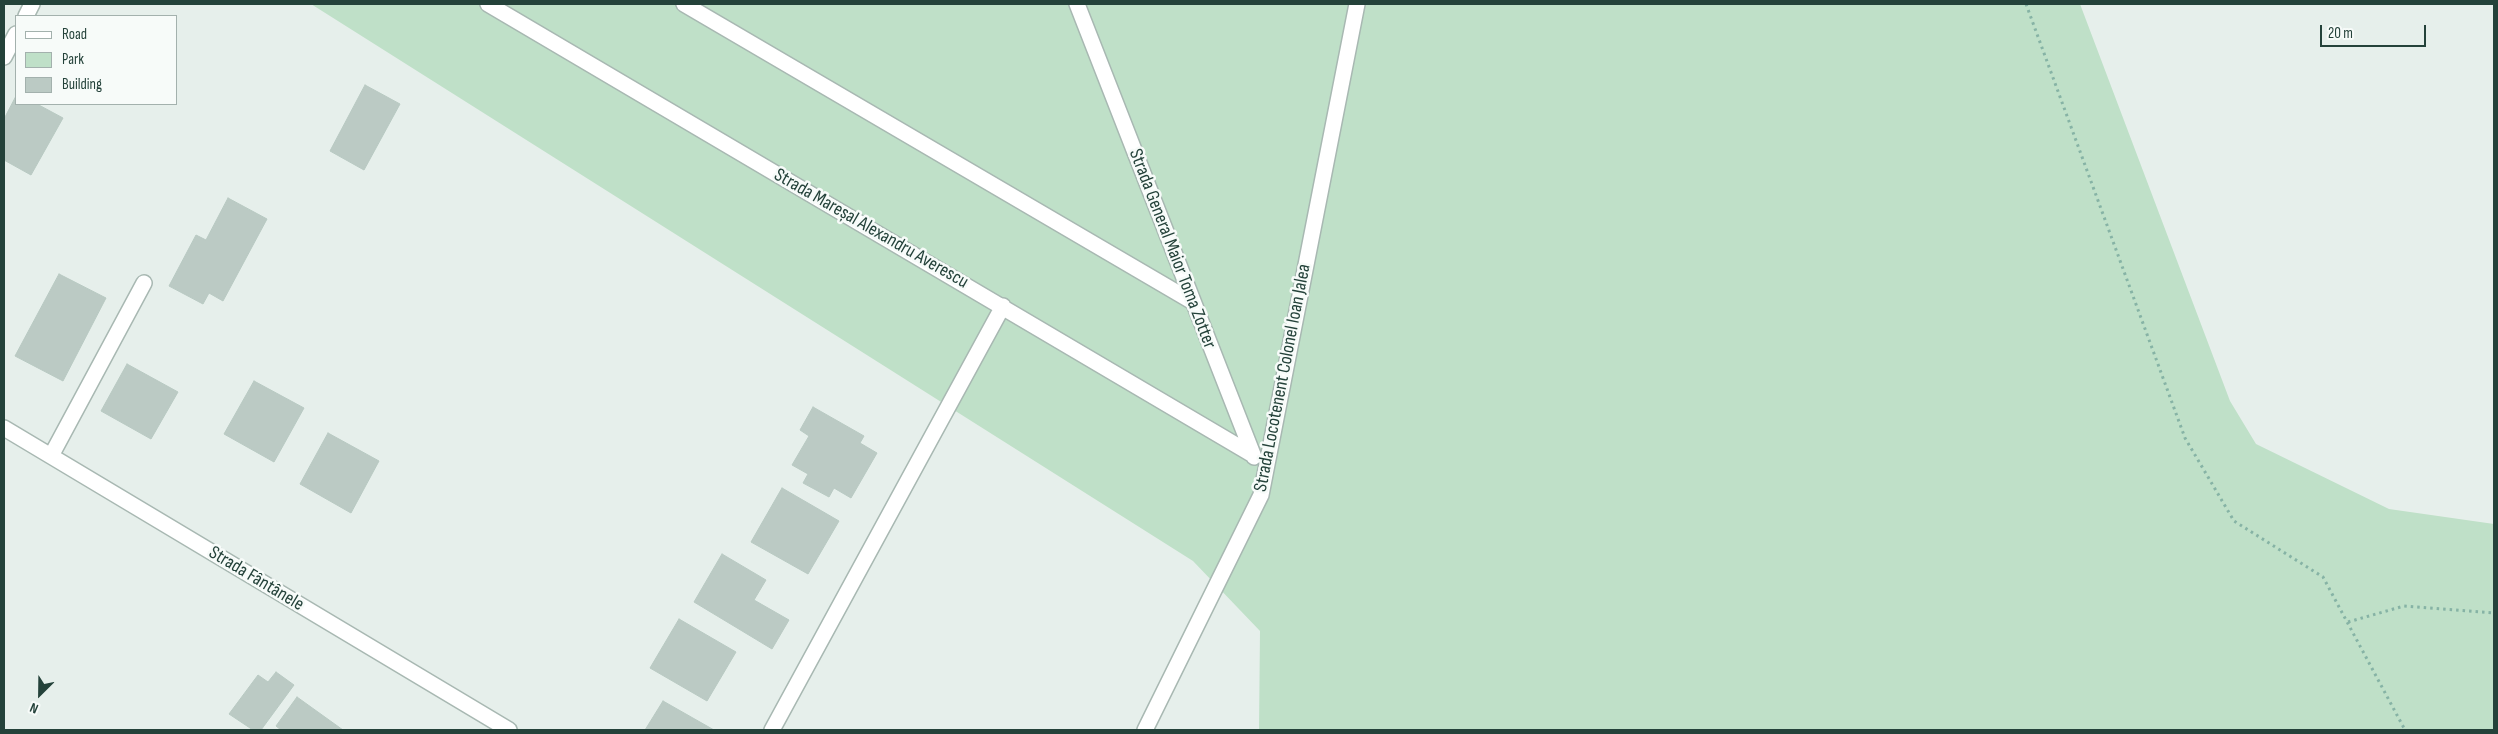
<!DOCTYPE html>
<html>
<head>
<meta charset="utf-8">
<style>
	body { margin:0 }
	#map { position:relative; width:2498px; height:734px; overflow:hidden; background:#e6efeb; font-family:"Sofia Sans Condensed",sans-serif }
	canvas { display:block }
	.frame { position:absolute; inset:0; border:5px solid #24423a; pointer-events:none }
	.legend { position:absolute; left:15px; top:15px; width:162px; height:90px; box-sizing:border-box; background:#f7fbf9; border:1px solid #a3b1ad; margin:0; padding:6px 9px; list-style:none; font-size:15px; color:#24423a }
	.legend li { display:flex; align-items:center; gap:10px; height:25px }
	.legend b { width:25px; border:1px solid #a3b1ad }
	.north { position:absolute; left:15px; top:669px; width:50px; height:50px; -webkit-text-stroke:4px #f7fbf9; paint-order:stroke; rotate:203deg; font-size:14px; font-weight:700; line-height:20px; text-align:center; color:#24423a }
	.north::after { content:''; display:block; margin:auto; width:18px; height:22px; background:#24423a; clip-path:polygon(50% 0,100% 100%,50% 72%,0 100%) }
	.scale { position:absolute; left:2320px; top:25px; width:106px; height:22px; box-sizing:border-box; border:2px solid #24423a; border-top:0; padding-left:6px; font-size:15px; line-height:18px; white-space:nowrap; color:#24423a; -webkit-text-stroke:4px #f7fbf9; paint-order:stroke }
</style>
</head>
<body>
<div id="map">
<canvas width="2498" height="734"></canvas>
<div class="frame"></div>
<ul class="legend">
<li><b style="height:6px;background:#fff"></b>Road</li>
<li><b style="height:14px;background:#bfe0c8"></b>Park</li>
<li><b style="height:14px;background:#bbcac4"></b>Building</li>
</ul>
<div class="north">N</div>
<div class="scale">20 m</div>
</div>
<script>
const ctx = document.querySelector('canvas').getContext('2d');
ctx.lineJoin = 'round';
function fill(path, color) { ctx.fillStyle = color; ctx.fill(path, 'evenodd'); }
const poly = rows => new Path2D(rows.map(r => 'M' + r).join(''));
function stroke(path, color, width, dash) { ctx.strokeStyle = color; ctx.lineWidth = width; ctx.lineCap = dash ? 'butt' : 'round'; ctx.setLineDash(dash || []); ctx.stroke(path); }
function label(font, color, halo, rows, align = 'center') {
  ctx.font = font + ' "Sofia Sans Condensed",sans-serif'; ctx.lineWidth = 5; ctx.setLineDash([]); ctx.textBaseline = 'middle'; ctx.strokeStyle = halo; ctx.fillStyle = color; for (const [text, x, y, turn = 0] of rows) {
    ctx.save(); ctx.translate(x, y); ctx.rotate((+turn || 0) * Math.PI / 180); ctx.textAlign = isNaN(turn) ? turn : align; if (halo) ctx.strokeText(text, 0, 0); ctx.fillText(text, 0, 0); ctx.restore();
  }
}
const green = poly([
	[311,4,2080,4,2230,401,2256,444,2389,509,2494,524,2494,730,1259,730,1260,631,1193,561]
]);
const building = poly([
	[365,85,400,104,364,170,330,151,365,85],
	[16,96,16,104,37,104,63,118,31,175,4,160,4,119,16,96],
	[228,198,267,219,223,301,209,293,203,304,169,286,196,235,206,240,228,198],
	[59,274,106,298,63,381,15,356,59,274],
	[127,364,178,392,151,439,101,411,127,364],
	[254,381,304,408,274,462,224,434,254,381],
	[813,407,864,436,860,443,877,453,851,498,834,488,829,497,803,483,808,474,792,465,809,436,800,430,813,407],
	[328,433,379,461,351,513,300,484,328,433],
	[782,488,839,521,808,574,751,542,782,488],
	[722,554,766,580,754,600,789,620,772,649,694,602,722,554],
	[679,619,736,652,707,701,650,668,679,619],
	[276,672,294,685,261,730,253,730,229,714,258,675,268,682,276,672],
	[297,697,343,730,281,730,276,726,297,697],
	[663,701,714,730,645,730,663,701]
]);
const path = poly([
	[2026,4,2185,438,2234,521,2323,577,2405,730],
	[2348,622,2404,606,2494,613]
]);
const minor = poly([
	[488,4,1253,455],
	[684,4,1193,302],
	[1077,4,1254,457],
	[26,16,32,4],
	[4,57,16,34],
	[4,428,509,730],
	[51,456,144,283],
	[772,730,1003,306],
	[1145,730,1261,495,1357,4]
]);
const streetNames = [
	["Strada Mareșal Alexandru Averescu",871,229,30],
	["Strada General Maior Toma Zotter",1172,249,69],
	["Strada Locotenent Colonel Ioan Jalea",1283,378,-79],
	["Strada Fântânele",256,579,31]
];
fill(green, '#bfe0c8');
fill(building, '#bbcac4');
stroke(building, '#b8c9c2', 1);
stroke(minor, '#a8b8b2', 18);
stroke(path, '#86b3a5', 3, [2.5, 4]);
stroke(minor, '#fff', 15);
label('19px', '#24423a', '#f7fbf9', streetNames);
</script>
</body>
</html>
